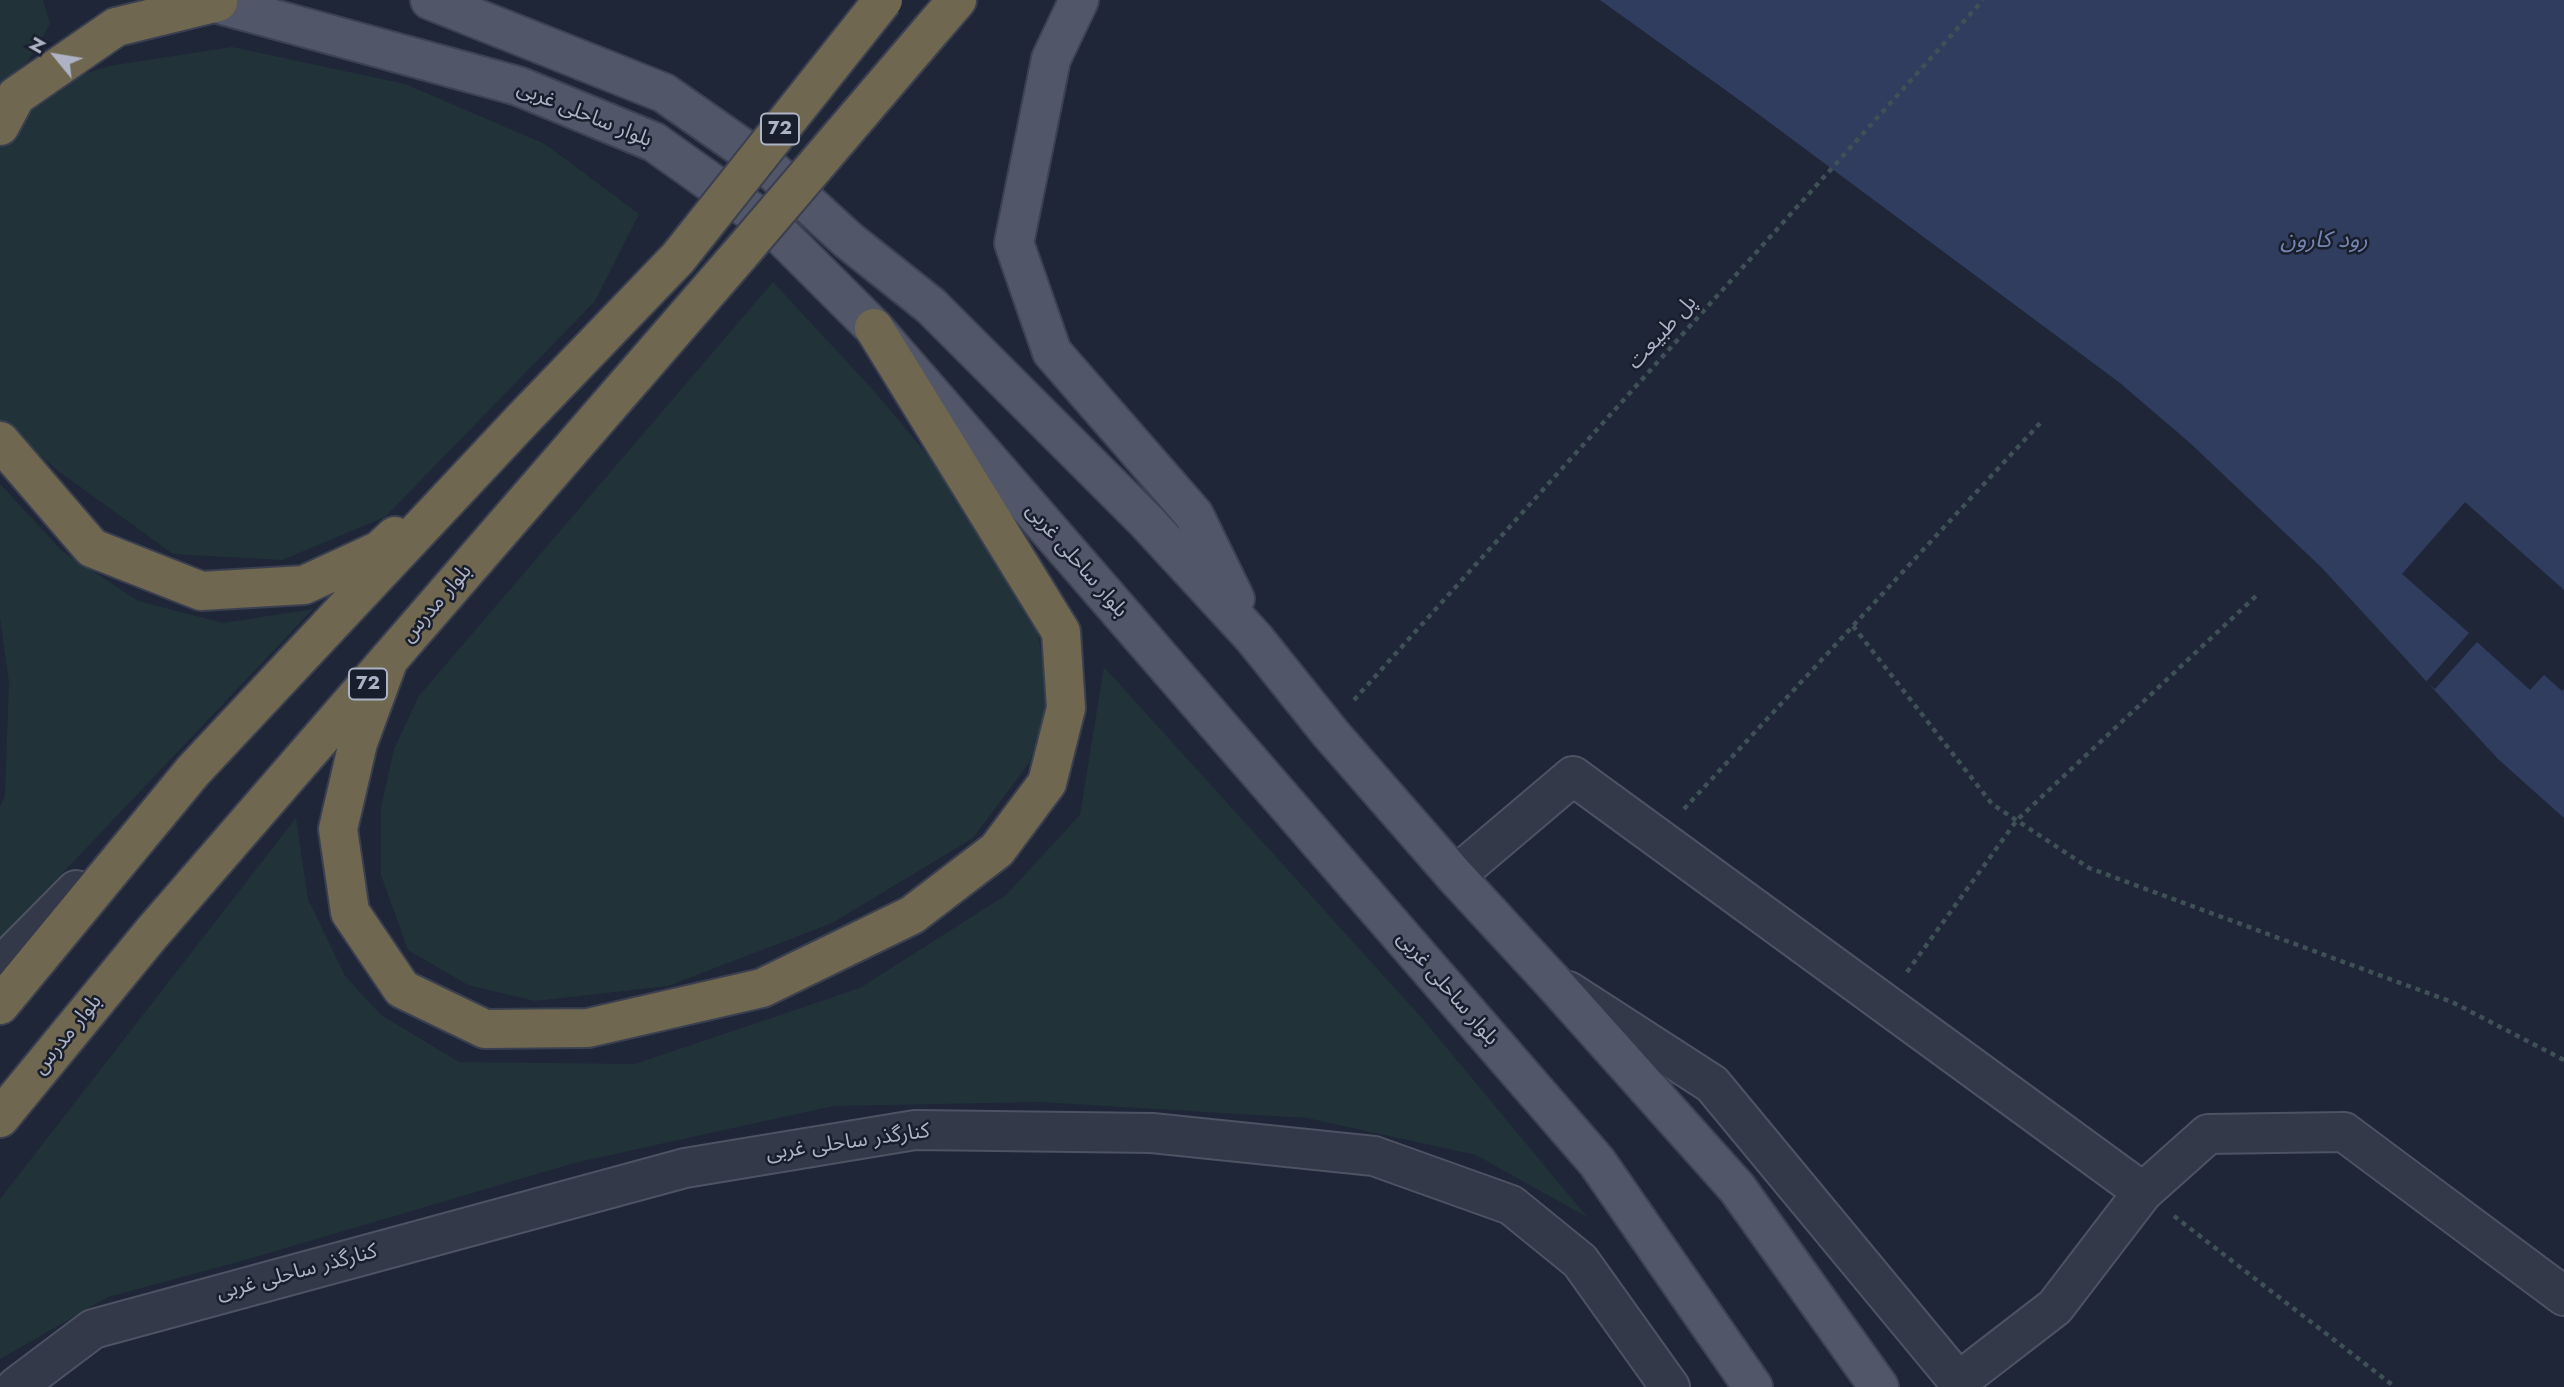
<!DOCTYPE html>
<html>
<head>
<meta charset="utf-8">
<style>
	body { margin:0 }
	#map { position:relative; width:2564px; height:1387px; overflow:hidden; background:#1f2638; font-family:Jost,sans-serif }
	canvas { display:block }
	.north { position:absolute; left:21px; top:21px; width:70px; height:70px; -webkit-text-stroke:5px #191e2d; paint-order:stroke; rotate:300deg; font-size:19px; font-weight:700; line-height:28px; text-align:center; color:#adb3c5 }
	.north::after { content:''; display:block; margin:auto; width:24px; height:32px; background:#adb3c5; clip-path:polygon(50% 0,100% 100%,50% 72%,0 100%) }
</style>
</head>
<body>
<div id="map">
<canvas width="2564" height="1387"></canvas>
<div class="north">N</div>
</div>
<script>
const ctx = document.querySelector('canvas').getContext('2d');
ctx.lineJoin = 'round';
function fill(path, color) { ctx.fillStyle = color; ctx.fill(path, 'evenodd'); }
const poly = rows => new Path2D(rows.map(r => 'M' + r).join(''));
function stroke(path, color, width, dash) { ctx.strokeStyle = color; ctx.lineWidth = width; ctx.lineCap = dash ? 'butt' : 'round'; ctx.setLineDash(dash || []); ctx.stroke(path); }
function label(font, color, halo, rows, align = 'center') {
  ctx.font = font + ' Jost,"Noto Sans Arabic",sans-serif'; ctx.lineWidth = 5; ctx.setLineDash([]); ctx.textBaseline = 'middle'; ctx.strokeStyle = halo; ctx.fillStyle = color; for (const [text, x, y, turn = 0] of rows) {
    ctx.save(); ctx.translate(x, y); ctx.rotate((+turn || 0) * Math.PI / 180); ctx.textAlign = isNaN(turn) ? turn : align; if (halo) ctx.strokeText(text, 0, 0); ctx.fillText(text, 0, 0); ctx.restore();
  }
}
const green = poly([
	[0,0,43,0,50,24,28,61,0,85],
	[232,47,405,84,545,144,639,214,595,301,385,517,282,560,173,554,57,470,0,420,0,126,16,96,109,66],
	[773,282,874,391,935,464,1038,631,1048,708,1029,763,973,838,832,923,668,986,535,1001,468,985,408,950,381,875,381,808,394,749,419,696],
	[0,484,62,551,138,601,223,623,313,609,0,939,0,807,5,796,9,683,0,617],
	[1104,667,1421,1017,1587,1217,1476,1155,1307,1118,1039,1102,833,1106,574,1163,245,1260,108,1297,0,1359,0,1199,296,818,308,899,345,976,381,1015,459,1062,635,1064,860,988,1006,895,1080,815]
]);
const water = poly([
	[1600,0,2564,0,2564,818,2498,759,2321,567,2190,443,2120,383,1742,102]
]);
const pier = poly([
	[2465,502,2564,590,2564,689,2562,691,2544,675,2530,690,2477,642,2435,689,2426,682,2469,633,2402,574]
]);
const path = poly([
	[1853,626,1992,804,2089,868,2452,1002,2564,1060],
	[1354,700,1983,0],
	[1684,809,2042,421],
	[1907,972,2017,820,2257,595],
	[2174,1216,2395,1387]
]);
const minor = poly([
	[1455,876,1573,776,2143,1192],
	[0,967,76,890],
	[1568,991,1712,1084,1963,1387],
	[1959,1381,2055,1307,2143,1192,2208,1134,2344,1132,2564,1296],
	[16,1387,93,1329,685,1168,915,1130,1152,1133,1374,1156,1511,1205,1580,1261,1670,1387]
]);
const major = poly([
	[204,0,518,86,654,142,772,226,874,328,1597,1162,1753,1387],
	[430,0,664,93,764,163,848,240,931,306,1147,522,1254,638,1331,734,1455,876,1552,981,1737,1188,1879,1387],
	[1079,0,1051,59,1014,243,1052,352,1194,515,1235,599]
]);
const highway = poly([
	[932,29,957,0],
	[0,126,16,96,116,27,218,2],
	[0,441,92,548,201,591,304,585,380,550,395,536],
	[389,659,358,743,338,829,350,912,402,989,485,1029,588,1028,762,988,912,915,997,850,1047,783,1066,708,1061,632,874,328],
	[0,1005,193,771,523,419,678,258],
	[0,1118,151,934,741,253]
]);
const highwayBridge = poly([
	[741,253,932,29],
	[678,258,883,0]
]);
const shields = [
	[780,129,38],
	[368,684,38]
];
const shieldNames = [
	["72",780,129],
	["72",368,684]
];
const streetNames = [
	["بلوار ساحلی غربی",584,115,22],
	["پل طبیعت",1663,333,-48],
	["بلوار ساحلی غربی",1076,561,49],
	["بلوار مدرس",437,604,-49],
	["بلوار ساحلی غربی",1447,989,49],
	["بلوار مدرس",68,1035,-51],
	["کنارگذر ساحلی غربی",848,1143,-8],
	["کنارگذر ساحلی غربی",297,1273,-15]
];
const waterNames = [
	["رود کارون",2324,241]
];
fill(green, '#213339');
fill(water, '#313d5e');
fill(pier, '#1f2638');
stroke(minor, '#4d5363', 42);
stroke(major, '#3c4252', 42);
stroke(highway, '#3a4050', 42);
stroke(path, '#3f5056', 4.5, [5, 5]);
stroke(minor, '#333948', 38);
stroke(major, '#515769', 38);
stroke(highway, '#6f6750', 38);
stroke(highwayBridge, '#3a4050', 42, []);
stroke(highwayBridge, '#6f6750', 38);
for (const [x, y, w] of shields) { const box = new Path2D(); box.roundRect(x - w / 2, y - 15.5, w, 31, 5); ctx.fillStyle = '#191e2d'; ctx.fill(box); stroke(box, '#adb3c5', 2); }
label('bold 19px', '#adb3c5', null, shieldNames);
label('21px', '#adb3c5', '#191e2d', streetNames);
label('italic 23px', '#7485af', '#191e2d', waterNames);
</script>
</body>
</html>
